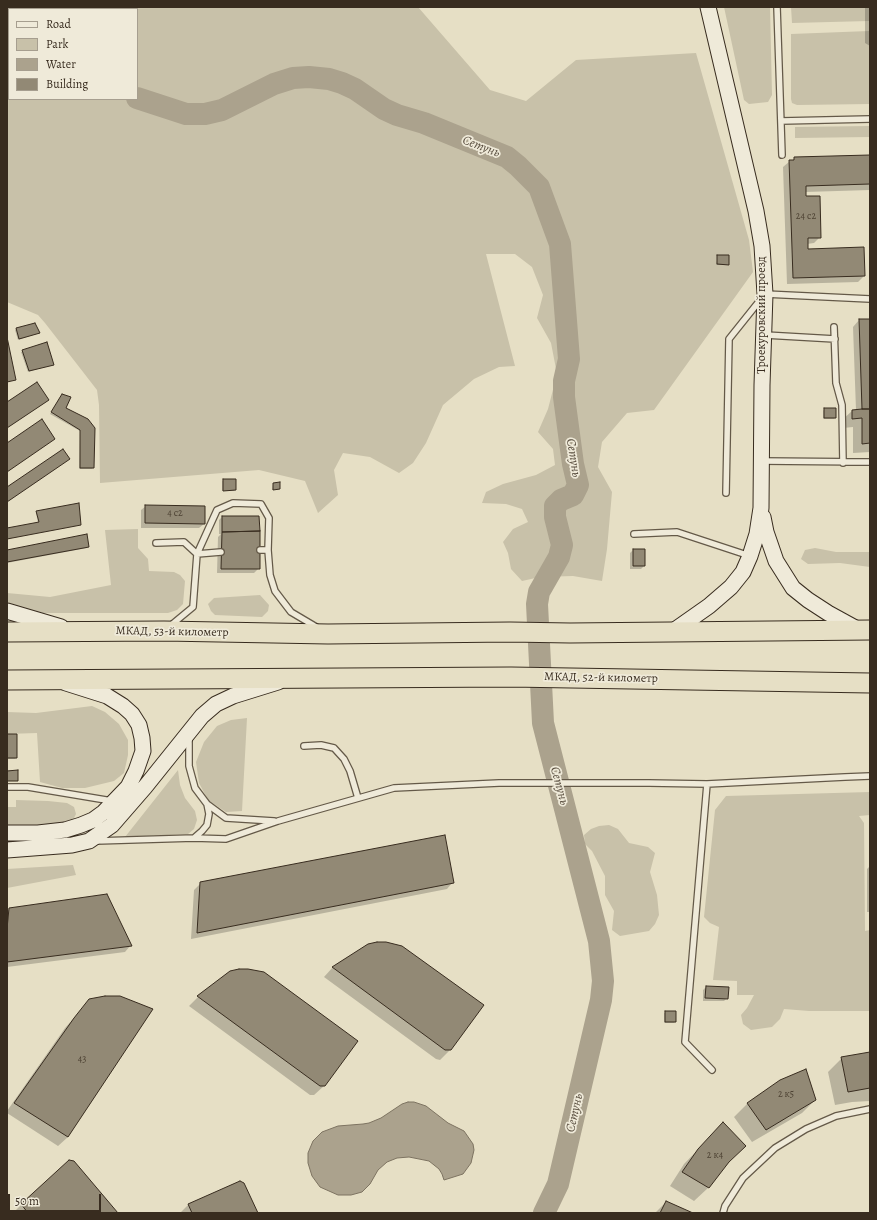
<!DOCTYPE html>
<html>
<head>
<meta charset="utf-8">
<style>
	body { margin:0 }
	#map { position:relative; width:877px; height:1220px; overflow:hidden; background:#e6dfc5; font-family:Alegreya,serif }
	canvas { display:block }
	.frame { position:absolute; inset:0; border:8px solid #382c1f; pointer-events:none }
	.legend { position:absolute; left:8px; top:8px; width:130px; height:92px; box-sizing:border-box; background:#efead9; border:1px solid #a69e8f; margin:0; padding:5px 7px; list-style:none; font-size:12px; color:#382c1f }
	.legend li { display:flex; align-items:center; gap:8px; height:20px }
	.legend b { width:20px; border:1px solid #a69e8f }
	.scale { position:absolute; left:8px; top:1194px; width:93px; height:18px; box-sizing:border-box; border:2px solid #382c1f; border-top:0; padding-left:5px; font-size:12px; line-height:14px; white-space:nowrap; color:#382c1f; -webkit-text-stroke:3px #efead9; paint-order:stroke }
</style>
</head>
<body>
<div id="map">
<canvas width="877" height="1220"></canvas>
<div class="frame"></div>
<ul class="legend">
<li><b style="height:5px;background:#efead9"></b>Road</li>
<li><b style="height:11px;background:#c8c1a9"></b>Park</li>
<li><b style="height:11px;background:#aba28d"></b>Water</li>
<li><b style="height:11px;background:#928975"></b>Building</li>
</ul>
<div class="scale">50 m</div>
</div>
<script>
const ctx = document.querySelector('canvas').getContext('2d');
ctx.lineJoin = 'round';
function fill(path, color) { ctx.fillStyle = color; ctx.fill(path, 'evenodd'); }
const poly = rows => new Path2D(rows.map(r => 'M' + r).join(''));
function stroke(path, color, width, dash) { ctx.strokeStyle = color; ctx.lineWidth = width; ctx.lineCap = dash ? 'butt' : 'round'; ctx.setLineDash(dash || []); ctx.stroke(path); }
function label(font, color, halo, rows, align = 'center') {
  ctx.font = font + ' Alegreya,serif'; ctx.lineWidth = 3.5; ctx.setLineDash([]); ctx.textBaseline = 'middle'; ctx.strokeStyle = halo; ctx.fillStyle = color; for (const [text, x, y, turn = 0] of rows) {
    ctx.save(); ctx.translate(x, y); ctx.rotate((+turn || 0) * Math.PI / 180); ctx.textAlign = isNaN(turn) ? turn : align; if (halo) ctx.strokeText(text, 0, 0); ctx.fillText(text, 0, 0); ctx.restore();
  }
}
const green = poly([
	[7,7,418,7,490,90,526,101,576,60,696,53,749,240,753,272,654,410,627,413,602,442,598,467,612,492,607,549,602,581,573,576,540,577,522,581,511,569,508,553,503,542,513,529,528,522,522,509,506,504,482,503,486,492,503,484,536,475,555,465,553,449,538,432,548,409,557,374,551,343,537,318,543,295,532,267,515,254,486,254,515,366,499,367,474,379,443,405,426,443,413,463,399,473,370,457,343,453,334,470,338,495,318,513,305,481,259,470,100,483,99,405,97,390,45,323,38,315,7,302],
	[9,9,137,9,137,99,9,99],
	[724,7,770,7,772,95,768,102,749,104,744,100],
	[791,7,870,7,870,104,797,105,792,103,791,99,791,34,869,31,869,21,792,23],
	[870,126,870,137,795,138,795,127],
	[138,529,138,548,148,559,149,571,174,572,180,575,185,581,183,604,177,610,168,613,40,613,7,605,7,593,50,597,111,585,105,530],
	[815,548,836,552,870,552,870,567,840,563,808,564,801,559,805,550],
	[260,595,269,605,268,611,262,617,215,615,211,611,208,604,214,598],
	[92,706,105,712,119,724,128,740,128,755,124,773,114,781,85,788,62,788,40,782,37,733,7,734,7,712,36,713],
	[247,718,242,811,226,812,208,800,199,783,196,762,204,742,217,726,231,720],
	[178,770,180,785,185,798,195,811,197,820,194,829,188,834,125,837],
	[870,792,870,815,859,816,864,823,865,931,870,930,870,1011,809,1011,784,1009,780,1019,772,1027,751,1030,743,1024,741,1015,747,1008,754,995,737,995,737,981,713,980,719,927,710,923,704,917,715,810,726,796],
	[16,800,48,801,67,803,74,807,76,814,72,822,59,826,7,828,7,807,16,807],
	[609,825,618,829,629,843,648,847,655,853,650,872,657,895,659,915,655,924,649,931,620,936,612,930,614,911,605,895,605,876,592,851,585,844,584,835,591,829,599,826],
	[73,865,76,875,7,888,7,869]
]);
const water = poly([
	[408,1102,414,1102,426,1106,448,1123,464,1131,473,1144,474,1150,471,1163,463,1174,444,1180,442,1174,439,1169,429,1161,409,1157,397,1158,387,1162,378,1170,370,1184,362,1192,351,1195,338,1195,320,1187,312,1176,308,1163,308,1153,313,1141,322,1132,338,1126,363,1124,369,1123,381,1118,402,1104,408,1102]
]);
const shadow = poly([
	[865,7,870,7,870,46,865,43],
	[870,156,870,190,805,192,805,197,820,237,814,243,807,244,807,250,864,276,858,282,787,284,783,167,790,161,792,161,795,158],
	[718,256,728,264,727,265,716,265],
	[859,320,870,320,870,452,853,453,853,427,843,428,842,420,852,411,856,410,853,327],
	[16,329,39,333,18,340,15,330],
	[47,343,52,365,28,372,21,352],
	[62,395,64,408,88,420,93,468,92,469,79,469,80,431,50,414],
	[824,409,835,418,834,419,823,419,823,411],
	[223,480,235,490,234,491,222,491,222,481],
	[273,484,279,489,278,490,272,490],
	[146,506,204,524,199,528,141,528,141,510],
	[37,512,80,524,7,539,7,530,38,523,36,513],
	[222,517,259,568,254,573,217,573,218,537,221,534,219,534,219,520],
	[88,547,87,548,7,563,7,551],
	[633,550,644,566,641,569,630,569,630,553],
	[7,735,16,758,15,759,7,759],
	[870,866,870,912,867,912,867,869],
	[453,882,447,889,191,939,194,890,201,883],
	[9,909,131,945,125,952,7,967,7,912],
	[333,967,450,1050,440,1060,436,1059,324,977],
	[231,972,324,1086,314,1095,310,1095,189,1006,198,997],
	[706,987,727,998,724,1001,703,1001,703,990],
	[90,1000,68,1137,58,1146,7,1113,7,1111,65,1028],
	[666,1012,675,1022,674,1023,664,1023,664,1013],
	[870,1053,870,1101,852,1102,835,1105,828,1072,842,1058],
	[781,1081,815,1100,802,1113,752,1142,734,1117,747,1104],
	[710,1137,729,1162,708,1188,694,1201,670,1186,684,1164],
	[69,1161,116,1213,13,1213,21,1205],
	[666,1202,691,1213,655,1213],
	[189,1204,257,1213,180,1213]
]);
const river = poly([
	[66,7,66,9],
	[137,98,186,114,205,114,222,110,274,84,293,78,309,77,329,79,342,83,355,89,384,109,397,115,424,123,507,157,518,166,539,187,560,244,569,359,564,381,564,397,573,464,578,485,573,495,561,500,555,506,555,517,562,545,559,557,539,592,537,604,543,723,599,941,603,981,601,1000,558,1184,544,1213]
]);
const building = poly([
	[870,155,870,184,806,186,806,196,820,196,821,238,808,238,808,249,864,247,865,276,793,278,789,160,794,160,794,157,870,155],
	[717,255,729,255,729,265,717,264,717,255],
	[859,319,870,319,870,409,862,409,859,319],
	[35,323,40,333,19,339,16,328,35,323],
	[7,337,16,380,7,382,7,337],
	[47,342,54,365,29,371,22,350,47,342],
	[37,382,49,400,7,428,7,402,37,382],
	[62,394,71,397,66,408,88,419,95,428,94,468,80,468,80,430,51,412,62,394],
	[824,408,836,408,836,418,824,418,824,408],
	[862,409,870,409,870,443,862,444,862,418,852,419,852,410,862,409],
	[42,419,55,439,7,472,7,443,42,419],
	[63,449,70,459,7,502,7,487,63,449],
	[223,479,236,479,236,490,223,491,223,479],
	[280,482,280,489,273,490,273,483,280,482],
	[79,503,81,525,7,539,7,528,39,522,36,511,79,503],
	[145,505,205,506,205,524,145,523,145,505],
	[222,516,259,516,260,531,222,532,222,516],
	[260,531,260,569,221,569,222,532,260,531],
	[87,534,89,547,7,562,7,550,87,534],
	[633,549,645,549,645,566,633,566,633,549],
	[7,734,17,734,17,758,7,758,7,734],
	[18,770,18,781,7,781,7,771,18,770],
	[445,835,454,883,197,933,200,882,445,835],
	[107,894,132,946,7,962,7,929,9,908,107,894],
	[377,942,386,942,402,946,484,1005,451,1050,445,1050,332,967,368,944,377,942],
	[239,969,248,969,264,972,358,1041,325,1086,320,1086,197,996,230,971,239,969],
	[706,986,729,987,728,999,705,998,706,986],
	[105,996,120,996,153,1009,68,1137,14,1103,74,1018,89,999,105,996],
	[665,1011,676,1011,676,1022,665,1022,665,1011],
	[870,1052,870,1088,848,1092,841,1057,870,1052],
	[806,1069,816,1100,766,1130,747,1103,780,1080,806,1069],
	[723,1122,746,1146,729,1162,709,1188,682,1172,698,1149,723,1122],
	[69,1160,74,1161,118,1213,28,1213,21,1204,69,1160],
	[240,1181,244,1183,258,1213,192,1213,188,1204,240,1181],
	[666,1201,693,1213,660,1213,666,1201]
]);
const lane = poly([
	[777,7,782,155],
	[781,121,870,119],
	[834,327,836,383,842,405,843,463],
	[765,335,835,339],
	[762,461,870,462],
	[726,493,729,339,765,294,870,299],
	[634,534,677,532,750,556],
	[156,543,184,542,197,554,217,510,233,503,261,504,269,518,268,550],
	[260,550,268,550,270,575,275,591,291,612,318,628],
	[170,626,193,607,197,554,221,552],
	[189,737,189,766,195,788,207,804,226,818,274,821],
	[304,746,321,745,334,748,344,759,350,771,358,798],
	[707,784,685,1042,712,1070],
	[7,787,28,787,112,801],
	[194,838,202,831,207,825,209,814,207,804],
	[96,841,194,838,226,839,278,821,394,788,499,783,649,783,707,784,845,777,870,776],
	[723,1213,725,1206,743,1178,775,1148,806,1129,836,1116,870,1109]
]);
const secondary = poly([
	[763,517,766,532,776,561,793,588,808,600,828,613,859,630],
	[7,611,61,627],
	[672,632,709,606,731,587,743,572,750,556,757,534,761,508,762,385,765,294,762,246,756,211,708,7],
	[7,833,38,833,65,830,81,825,93,820,104,812,128,787,136,771,143,751,142,738,139,725,132,714,123,706,107,696,66,683],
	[7,850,72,845,89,841,112,825,145,787,202,716,216,704,233,696,278,682]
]);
const highway = poly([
	[7,632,164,631,328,634,510,632,570,633,870,630],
	[7,680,511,677,870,683]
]);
const numberNames = [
	["24 с2",806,217],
	["4 с2",175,514],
	["43",82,1060],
	["2 к5",786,1095],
	["2 к4",715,1156]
];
const streetNames = [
	["Троекуровский проезд",762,315,-90],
	["МКАД, 53-й километр",172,632,1],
	["МКАД, 52-й километр",601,678,1]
];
const waterNames = [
	["Сетунь",481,147,21],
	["Сетунь",573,458,81],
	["Сетунь",559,786,75],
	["Сетунь",575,1113,-77]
];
fill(green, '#c8c1a9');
fill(water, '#aba28d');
stroke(water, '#7d7361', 1);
fill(shadow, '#0003');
stroke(river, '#aba28d', 22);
fill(building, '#928975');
stroke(building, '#382c1f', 1);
stroke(lane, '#645948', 8);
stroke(secondary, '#382c1f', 17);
stroke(highway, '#382c1f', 21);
stroke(lane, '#efead9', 5.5);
stroke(secondary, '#efead9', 15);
stroke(highway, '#e6dfc5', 19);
label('10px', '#4e4334', null, numberNames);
label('12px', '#382c1f', '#efead9', streetNames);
label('italic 13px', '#5a4f40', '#efead9', waterNames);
</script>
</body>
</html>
